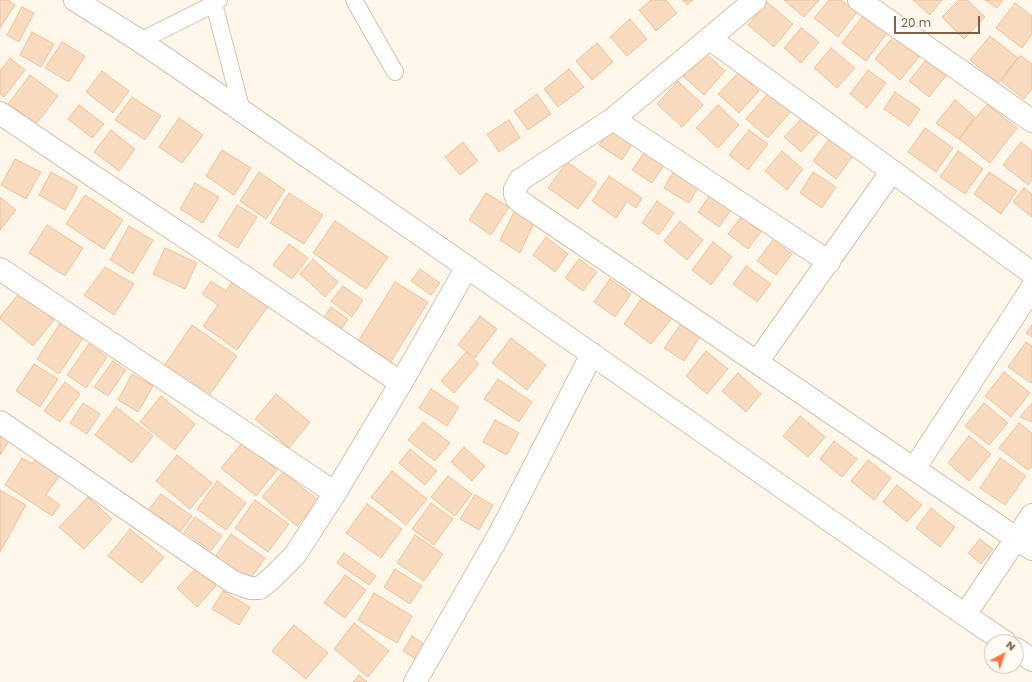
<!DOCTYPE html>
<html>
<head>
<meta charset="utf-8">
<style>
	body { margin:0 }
	#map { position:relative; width:1032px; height:682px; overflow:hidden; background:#fff8ea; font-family:Poppins,sans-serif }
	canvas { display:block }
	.north { position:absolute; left:984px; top:634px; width:40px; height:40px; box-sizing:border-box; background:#fffbf2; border:1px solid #cbbdae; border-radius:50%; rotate:40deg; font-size:11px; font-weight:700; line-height:16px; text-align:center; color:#7e6048 }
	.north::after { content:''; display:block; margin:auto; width:14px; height:18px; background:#f67942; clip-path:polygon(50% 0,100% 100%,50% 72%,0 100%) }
	.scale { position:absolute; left:894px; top:16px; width:86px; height:18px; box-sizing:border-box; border:2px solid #7e6048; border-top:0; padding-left:5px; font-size:12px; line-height:14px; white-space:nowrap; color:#7e6048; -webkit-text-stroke:3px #fffbf2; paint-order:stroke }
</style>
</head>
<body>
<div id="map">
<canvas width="1032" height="682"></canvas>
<div class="north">N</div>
<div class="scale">20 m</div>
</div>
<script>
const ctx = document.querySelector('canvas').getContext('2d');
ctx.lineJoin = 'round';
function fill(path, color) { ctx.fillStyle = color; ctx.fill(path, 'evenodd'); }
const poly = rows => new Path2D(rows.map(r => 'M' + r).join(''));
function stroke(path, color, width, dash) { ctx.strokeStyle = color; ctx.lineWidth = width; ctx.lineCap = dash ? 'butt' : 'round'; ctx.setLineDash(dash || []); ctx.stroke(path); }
const building = poly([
	[0,0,8,0,15,5,0,28,0,0],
	[651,0,666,0,677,13,656,31,639,10,651,0],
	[683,0,693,0,687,5,683,0],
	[784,0,819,0,804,17,784,0],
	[829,0,841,0,857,12,838,37,814,18,829,0],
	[913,0,942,0,930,15,913,0],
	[959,0,967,0,985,17,964,39,942,17,959,0],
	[985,0,1003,0,997,8,985,0],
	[767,2,793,24,774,47,748,25,767,2],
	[1015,3,1032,16,1032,34,1022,48,996,28,1015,3],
	[22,7,34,13,19,42,7,35,22,7],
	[865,13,888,32,866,61,842,43,865,13],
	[630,19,647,39,627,56,610,37,630,19],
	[801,28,819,42,801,63,784,48,801,28],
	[32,32,54,44,41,67,20,55,32,32],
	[894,36,919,57,900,80,875,59,894,36],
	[990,36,1018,58,998,83,970,60,990,36],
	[62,42,85,56,69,82,45,68,62,42],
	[597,43,613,62,592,80,576,61,597,43],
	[831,48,855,68,837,88,814,68,831,48],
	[704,52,725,71,704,95,683,76,704,52],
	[1021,56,1032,64,1032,89,1024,99,1001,81,1018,58,1021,56],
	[10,58,25,70,4,97,0,94,0,71,10,58],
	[926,60,946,76,929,97,909,81,926,60],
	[569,69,584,87,558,107,544,89,569,69],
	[868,70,886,83,867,108,850,94,868,70],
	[102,71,129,91,113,113,86,92,102,71],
	[738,73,759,91,739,113,718,94,738,73],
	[30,75,58,96,36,124,8,104,30,75],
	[678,81,703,105,682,127,657,104,678,81],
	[770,91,792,110,768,138,746,119,770,91],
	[895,92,920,109,909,126,884,109,895,92],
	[537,94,551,114,528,130,514,111,537,94],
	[132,97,161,116,145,140,115,120,132,97],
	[955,100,975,117,959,139,936,123,955,100],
	[987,104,1017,128,990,163,959,139,987,104],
	[79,105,104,124,92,138,68,119,79,105],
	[718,105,739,125,718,148,696,128,718,105],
	[803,117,819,132,801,152,784,137,803,117],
	[179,118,203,135,182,163,159,147,179,118],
	[509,120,520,138,499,152,487,134,509,120],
	[613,125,635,140,622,160,599,145,613,125],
	[925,128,953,148,936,172,908,152,925,128],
	[111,130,135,149,119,171,94,152,111,130],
	[749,130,768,144,748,170,729,155,749,130],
	[832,135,855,153,836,179,813,161,832,135],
	[463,142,478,161,460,175,445,157,463,142],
	[1021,142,1032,151,1032,180,1028,185,1003,165,1021,142],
	[647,149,666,162,652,183,632,170,647,149],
	[222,150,251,168,234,195,206,176,222,150],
	[782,151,803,169,787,190,765,171,782,151],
	[958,151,983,169,965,194,940,177,958,151],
	[15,159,41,172,26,199,1,185,15,159],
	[567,162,597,183,578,209,548,188,567,162],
	[675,169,700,184,689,203,664,188,675,169],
	[51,172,78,187,65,210,39,195,51,172],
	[259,172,285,190,266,219,240,201,259,172],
	[813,172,836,187,822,208,800,193,813,172],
	[989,172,1017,191,1001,214,974,194,989,172],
	[609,176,642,198,636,208,627,202,616,218,592,201,609,176],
	[195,183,219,197,203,223,180,209,195,183],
	[1024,188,1032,194,1032,217,1013,202,1024,188],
	[289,193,323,215,304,244,270,223,289,193],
	[486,193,509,207,491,235,469,220,486,193],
	[85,195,123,220,104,249,66,224,85,195],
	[710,195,731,210,719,227,698,212,710,195],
	[0,197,16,210,0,230,0,197],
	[657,201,674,213,659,235,642,223,657,201],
	[518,204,536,219,520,253,500,240,518,204],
	[237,205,257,217,238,248,218,236,237,205],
	[741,217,761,232,748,249,728,234,741,217],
	[335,221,388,257,366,289,313,253,335,221],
	[680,221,703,240,687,260,664,241,680,221],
	[47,225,83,248,65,276,29,253,47,225],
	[129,226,153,240,133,274,110,260,129,226],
	[546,237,568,254,555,272,533,255,546,237],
	[773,240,792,254,776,275,757,261,773,240],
	[713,242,732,257,711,285,692,270,713,242],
	[289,244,308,258,292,279,273,265,289,244],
	[165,248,197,263,185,289,153,274,165,248],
	[313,259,338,282,325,297,300,274,313,259],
	[579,259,597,272,583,291,565,278,579,259],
	[746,266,771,284,757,302,733,284,746,266],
	[105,267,134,284,114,315,84,295,105,267],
	[420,269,440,283,431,295,411,281,420,269],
	[235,277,271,302,237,350,203,326,218,305,202,294,211,281,226,291,235,277],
	[610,279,631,294,615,317,594,302,610,279],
	[395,282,428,302,387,368,354,348,395,282],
	[343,286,363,300,352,317,331,301,343,286],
	[20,292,54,320,33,346,0,319,0,317,20,292],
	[643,296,674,316,651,344,624,324,643,296],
	[331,307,348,319,339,333,322,320,331,307],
	[480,316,497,329,475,358,458,345,480,316],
	[683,321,702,334,684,361,664,348,683,321],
	[61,322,84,337,59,374,37,359,61,322],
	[192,325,237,356,208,397,164,366,192,325],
	[1032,325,1032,337,1026,333,1032,325],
	[511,338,546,365,527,390,492,363,511,338],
	[1026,342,1032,346,1032,382,1031,383,1008,367,1026,342],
	[89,344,107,357,86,388,67,375,89,344],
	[706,351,728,369,707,394,686,376,706,351],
	[466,352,479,364,454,393,441,381,466,352],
	[113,361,126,370,108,396,94,387,113,361],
	[34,364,58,379,40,407,16,391,34,364],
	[1004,372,1030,393,1011,417,985,396,1004,372],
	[738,373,761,394,746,412,722,391,738,373],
	[132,374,153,386,138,412,118,400,132,374],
	[498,379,532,402,519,422,484,399,498,379],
	[65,382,80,394,60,422,44,411,65,382],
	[431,389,459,407,447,426,419,408,431,389],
	[276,394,310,422,289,448,255,419,276,394],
	[161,396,195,424,175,450,140,422,161,396],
	[83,403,100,414,87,434,70,423,83,403],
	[984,403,1008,423,989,445,965,426,984,403],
	[1032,403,1032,422,1020,417,1032,403],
	[116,407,153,436,132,463,95,435,116,407],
	[800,416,825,437,808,457,783,436,800,416],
	[495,420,519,433,507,455,483,442,495,420],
	[423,422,450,443,435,461,408,440,423,422],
	[1019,423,1032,433,1032,466,1028,470,999,448,1019,423],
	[0,435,9,441,0,455,0,435],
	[969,436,991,454,969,481,948,463,969,436],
	[834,441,857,459,842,477,820,459,834,441],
	[243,442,277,470,256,496,221,468,243,442],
	[464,447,485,466,472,481,451,462,464,447],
	[410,449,437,471,425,485,399,463,410,449],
	[177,455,212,483,190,509,156,481,177,455],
	[38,456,62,472,46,495,60,505,52,516,5,485,22,458,32,464,38,456],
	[1000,458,1026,476,1005,505,980,488,1000,458],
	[868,460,891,478,874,500,851,481,868,460],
	[392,471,427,499,406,525,371,497,392,471],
	[283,472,318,500,297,526,262,497,283,472],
	[448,476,472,494,455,516,431,497,448,476],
	[217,481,246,503,226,530,197,509,217,481],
	[897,485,922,505,907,522,883,502,897,485],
	[0,490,26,505,0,552,0,490],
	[161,494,192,516,177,536,146,513,161,494],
	[475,495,493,505,479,530,460,519,475,495],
	[88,497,112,519,84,549,59,527,88,497],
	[255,500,289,524,268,552,235,528,255,500],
	[431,503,453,519,434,545,412,529,431,503],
	[367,504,402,529,381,558,346,533,367,504],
	[931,508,955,527,940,547,916,528,931,508],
	[195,517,222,536,211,551,184,532,195,517],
	[130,529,164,557,142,583,108,556,130,529],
	[231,534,265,558,246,585,212,561,231,534],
	[415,535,443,554,424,581,397,563,415,535],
	[980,539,993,549,981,564,968,553,980,539],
	[344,553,376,576,369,585,337,563,344,553],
	[197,567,216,586,197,607,177,588,197,567],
	[395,569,422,586,410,604,384,587,395,569],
	[345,575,366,590,345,618,324,603,345,575],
	[223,591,250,607,239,625,212,609,223,591],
	[374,593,412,616,397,643,358,620,374,593],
	[354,623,389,651,368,677,334,649,354,623],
	[294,625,328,653,306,679,272,651,294,625],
	[412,636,428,647,419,661,403,651,412,636],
	[359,675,367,682,353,682,359,675]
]);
const service = poly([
	[354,0,395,72],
	[214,4,242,111],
	[140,41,214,4,219,0]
]);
const minor = poly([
	[75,0,140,41,242,111,467,267,965,615,1005,642],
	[755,0,613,119,520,180,515,189,515,194,517,199,528,207,1032,549],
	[859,0,1032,121],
	[709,38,1032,273],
	[0,113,84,170,209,253,401,383],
	[613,119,829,262],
	[0,269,335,493],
	[757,362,892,171],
	[0,422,233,582,250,588,260,588,272,578,295,555,335,493,401,383,467,267],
	[914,469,1032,288],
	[965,615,1032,515],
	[1016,649,1032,660],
	[415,682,500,533,592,354]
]);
fill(building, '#f8dabe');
stroke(building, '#edc29c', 1);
stroke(service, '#d4c1ad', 18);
stroke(minor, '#d4c1ad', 24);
stroke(service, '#fff', 16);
stroke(minor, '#fff', 22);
</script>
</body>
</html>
